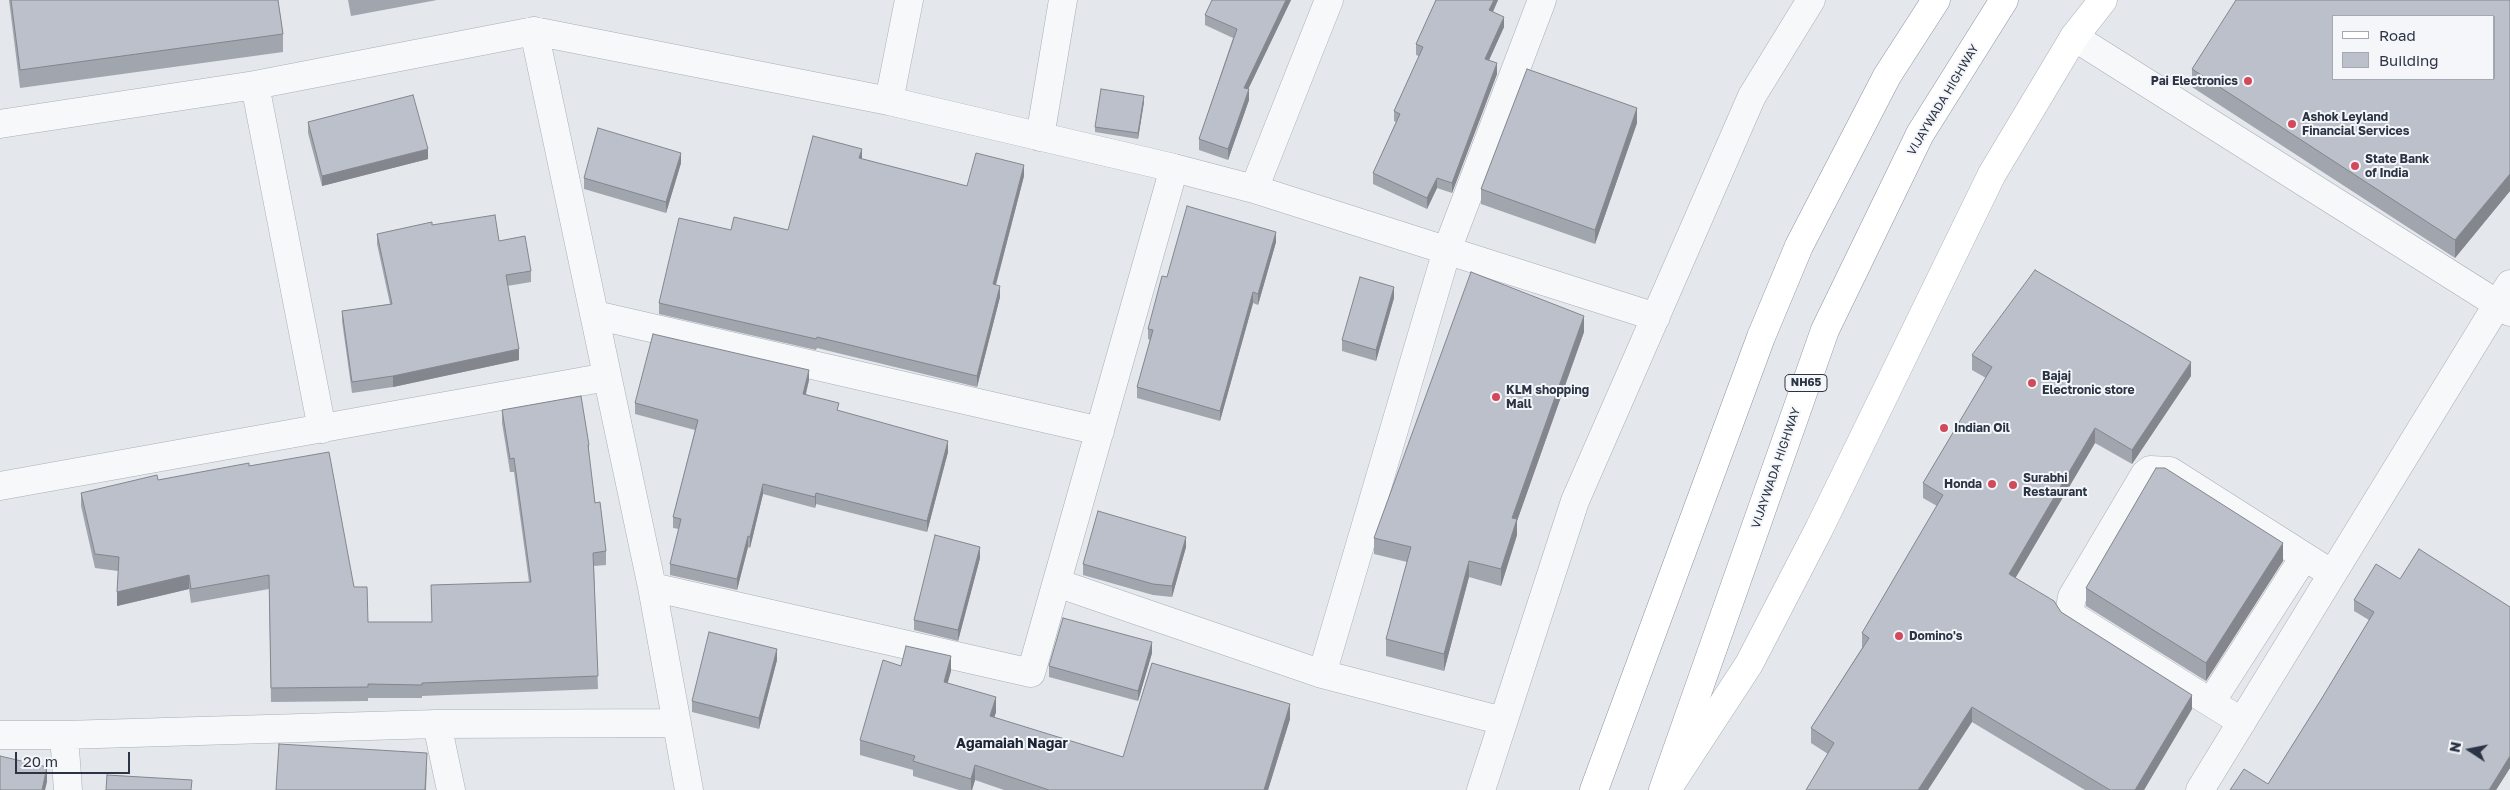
<!DOCTYPE html>
<html>
<head>
<meta charset="utf-8">
<style>
	body { margin:0 }
	#map { position:relative; width:2510px; height:790px; overflow:hidden; background:#e4e7ec; font-family:"Golos Text",sans-serif }
	canvas { display:block }
	.legend { position:absolute; left:2332px; top:15px; width:162px; height:65px; box-sizing:border-box; background:#f4f6f9; border:1px solid #a4a8b1; margin:0; padding:6px 9px; list-style:none; font-size:15px; color:#2b3445 }
	.legend li { display:flex; align-items:center; gap:10px; height:25px }
	.legend b { width:25px; border:1px solid #a4a8b1 }
	.north { position:absolute; left:2445px; top:725px; width:50px; height:50px; -webkit-text-stroke:4px #f4f6f9; paint-order:stroke; rotate:281deg; font-size:14px; font-weight:700; line-height:20px; text-align:center; color:#2b3445 }
	.north::after { content:''; display:block; margin:auto; width:18px; height:22px; background:#2b3445; clip-path:polygon(50% 0,100% 100%,50% 72%,0 100%) }
	.scale { position:absolute; left:15px; top:752px; width:115px; height:22px; box-sizing:border-box; border:2px solid #2b3445; border-top:0; padding-left:6px; font-size:15px; line-height:18px; white-space:nowrap; color:#2b3445; -webkit-text-stroke:4px #f4f6f9; paint-order:stroke }
</style>
</head>
<body>
<div id="map">
<canvas width="2510" height="790"></canvas>
<ul class="legend">
<li><b style="height:6px;background:#fff"></b>Road</li>
<li><b style="height:14px;background:#bbc0ca"></b>Building</li>
</ul>
<div class="north">N</div>
<div class="scale">20 m</div>
</div>
<script>
const ctx = document.querySelector('canvas').getContext('2d');
ctx.lineJoin = 'round';
const poly = rows => new Path2D(rows.map(r => 'M' + r).join(''));
function stroke(path, color, width, dash) { ctx.strokeStyle = color; ctx.lineWidth = width; ctx.lineCap = dash ? 'butt' : 'round'; ctx.setLineDash(dash || []); ctx.stroke(path); }
function fill(path, color) { ctx.fillStyle = color; ctx.fill(path, 'evenodd'); }
function label(font, color, halo, rows, align = 'center') {
  ctx.font = font + ' "Golos Text",sans-serif'; ctx.lineWidth = 4; ctx.setLineDash([]); ctx.textBaseline = 'middle'; ctx.strokeStyle = halo; ctx.fillStyle = color; for (const [text, x, y, turn = 0] of rows) {
    ctx.save(); ctx.translate(x, y); ctx.rotate((+turn || 0) * Math.PI / 180); ctx.textAlign = isNaN(turn) ? turn : align; if (halo) ctx.strokeText(text, 0, 0); ctx.fillText(text, 0, 0); ctx.restore();
  }
}
const street = poly([
	[534,31,889,101,1174,168,1254,189,1656,317],
	[2074,37,2510,312],
	[255,85,322,429],
	[889,101,909,0],
	[0,124,255,85,534,31,652,587,689,790],
	[1040,137,1063,0],
	[1254,189,1329,0],
	[595,315,1100,431],
	[0,486,607,377],
	[1057,583,1322,674,1447,250,1542,0],
	[652,587,1031,673,1174,168],
	[1322,674,1503,721],
	[2211,702,2304,557],
	[2242,722,2069,614,2072,597,2145,474,2150,470,2170,471,2332,574],
	[437,724,451,790],
	[0,735,64,735,437,724,677,723],
	[64,735,68,790],
	[1481,790,1575,501,1752,96,1811,0],
	[2200,790,2510,284]
]);
const secondary = poly([
	[1670,785,1749,664,1819,529,1992,174,2074,37,2103,0]
]);
const highway = poly([
	[1594,790,1761,337,1799,246,1887,76,1936,0],
	[1663,790,1825,330,1920,134,2004,0]
]);
const wall = poly([
	[9,0,278,0,283,34,283,52,20,88],
	[348,0,437,0,351,16],
	[1291,0,1248,89,1249,100,1228,160,1199,150,1199,139,1233,38,1205,25,1205,15],
	[1436,0,1498,0,1493,12,1504,27,1489,60,1497,74,1452,193,1437,188,1427,209,1373,184,1373,173,1396,122,1394,121,1394,111,1419,56,1416,55,1416,44],
	[2510,0,2510,191,2455,258,2192,87,2192,69],
	[1144,102,1138,139,1095,132,1095,127],
	[308,122,428,159,322,186,308,133],
	[1637,123,1595,244,1481,204,1481,189],
	[862,159,967,186,1024,176,996,285,1000,297,977,387,817,348,816,350,659,314,659,303,731,230,788,230],
	[681,163,666,213,584,189,584,178],
	[432,225,499,241,531,271,531,282,507,286,519,360,393,387,352,393,342,321,342,311,390,304,377,244,377,234],
	[1276,242,1258,305,1253,303,1220,421,1137,398,1137,387,1150,340,1148,339,1148,329,1167,277],
	[1394,298,1376,361,1342,351,1342,340],
	[1584,332,1517,521,1517,535,1501,586,1469,577,1444,671,1386,656,1386,639,1407,562,1374,554,1374,538],
	[1972,355,2191,376,2132,464,2095,443,2015,578,2192,709,2144,790,2085,790,1972,722,1828,754,1811,743,1811,728,1862,648,1862,633,1937,506,1923,498,1923,483,1986,378,1972,370],
	[809,380,806,394,839,411,948,452,927,532,816,504,815,508,763,494,750,548,748,547,737,590,670,575,670,564,679,529,673,528,673,517,695,430,635,414,635,403],
	[502,410,589,445,589,458,595,503,606,551,606,565,594,566,598,689,422,696,422,698,368,698,368,701,271,702,269,589,191,603,189,589,117,606,118,571,95,568,81,506,81,493,158,480,249,466,354,587,368,622,432,622,529,582,514,472,510,472,502,423],
	[1186,547,1172,597,1153,595,1083,575,1083,564],
	[980,558,958,641,914,630,914,620],
	[2283,561,2206,681,2086,606,2086,588],
	[2400,579,2510,607,2510,768,2496,790,2268,784,2322,698,2369,620,2354,611,2354,600],
	[1152,653,1138,701,1049,677,1049,666],
	[777,660,759,729,692,712,692,701],
	[901,666,951,671,947,683,996,712,994,718,1123,757,1290,719,1268,790,1004,790,975,780,972,790,959,790,913,776,913,770,860,755,860,740]
]);
const shadedWall = poly([
	[1286,0,1291,0,1244,98,1244,88],
	[1494,0,1498,0,1489,20,1489,10],
	[1504,17,1504,27,1485,69,1485,59],
	[1497,63,1497,74,1452,193,1452,183],
	[1249,89,1249,100,1228,160,1228,149],
	[1144,96,1144,102,1138,139,1138,133],
	[1637,108,1637,123,1595,244,1595,230],
	[428,149,428,159,322,186,322,176],
	[862,149,862,159,859,158],
	[681,153,681,163,666,213,666,202],
	[1024,165,1024,176,993,295,993,284],
	[2510,174,2510,191,2455,258,2455,240],
	[1437,178,1437,188,1427,209,1427,198],
	[1276,232,1276,242,1258,305,1258,294],
	[1000,286,1000,297,977,387,977,376],
	[1394,287,1394,298,1376,361,1376,350],
	[1253,292,1253,303,1220,421,1220,411],
	[1584,316,1584,332,1517,521,1517,535,1501,586,1501,569,1512,518],
	[519,349,519,360,393,387,393,376],
	[2191,362,2191,376,2132,464,2132,450],
	[809,370,809,380,803,404,803,394],
	[2095,428,2095,443,2009,589,2009,574],
	[948,441,948,452,927,532,927,521],
	[763,484,763,494,750,548,750,537],
	[816,493,816,504,815,508,815,497],
	[748,536,748,547,737,590,737,579],
	[1186,537,1186,547,1172,597,1172,586],
	[2283,543,2283,561,2206,681,2206,663],
	[980,547,980,558,958,641,958,630],
	[1469,561,1469,577,1444,671,1444,654],
	[189,575,189,589,117,606,117,592],
	[1152,642,1152,653,1138,701,1138,691],
	[777,649,777,660,759,729,759,718],
	[951,656,951,671,944,697,944,682],
	[2192,695,2192,709,2144,790,2135,790],
	[996,697,996,712,990,731,990,716],
	[1290,704,1290,719,1268,790,1264,790],
	[1972,707,1972,722,1928,790,1918,790],
	[427,753,426,790,425,790],
	[2510,756,2510,768,2496,790,2489,790],
	[975,765,975,780,972,790,971,790,971,779],
	[47,767,47,782,45,790,42,790]
]);
const building = poly([
	[11,0,278,0,283,34,20,70,11,0],
	[1212,0,1286,0,1244,88,1249,89,1228,149,1199,139,1237,29,1205,15,1212,0],
	[1436,0,1494,0,1489,10,1504,17,1485,59,1497,63,1452,183,1437,178,1427,198,1373,173,1400,114,1394,111,1423,47,1416,44,1436,0],
	[2236,0,2510,0,2510,174,2455,240,2192,69,2236,0],
	[2334,16,2494,16,2494,79,2334,79,2334,16],
	[1527,69,1637,108,1595,230,1481,189,1527,69],
	[1101,89,1144,96,1138,133,1095,127,1101,89],
	[413,95,428,149,322,176,308,122,413,95],
	[598,128,681,153,666,202,584,178,598,128],
	[813,136,862,149,859,158,967,186,976,153,1024,165,993,284,1000,286,977,376,817,337,816,339,659,303,679,218,731,230,734,217,788,230,813,136],
	[1187,206,1276,232,1258,294,1253,292,1220,411,1137,387,1153,330,1148,329,1162,276,1167,277,1187,206],
	[495,215,499,241,525,236,531,271,506,275,519,349,393,376,352,382,342,311,392,304,377,234,432,222,432,225,495,215],
	[2035,270,2191,362,2132,450,2095,428,2009,574,2054,601,2061,612,2192,695,2135,790,2110,790,1972,707,1918,790,1806,790,1834,743,1811,728,1869,638,1862,633,1943,495,1923,483,1992,367,1972,355,2035,270],
	[1471,272,1584,316,1512,518,1517,519,1501,569,1469,561,1444,654,1386,639,1411,547,1374,538,1471,272],
	[1360,277,1394,287,1376,350,1342,340,1360,277],
	[653,334,809,370,803,394,839,403,837,410,948,441,927,521,816,493,815,497,763,484,750,537,748,536,737,579,670,564,681,519,673,517,698,420,635,403,653,334],
	[581,396,589,445,588,445,595,503,600,502,606,551,593,553,598,676,422,683,422,685,368,684,368,687,271,688,269,575,191,589,189,575,117,592,119,557,95,554,81,493,157,475,158,480,249,463,249,466,329,452,354,587,367,587,368,622,432,622,431,585,531,582,514,458,510,459,502,410,581,396],
	[2156,468,2165,468,2283,543,2206,663,2086,588,2156,468],
	[1098,511,1186,537,1172,586,1153,584,1083,564,1098,511],
	[935,535,980,547,958,630,914,620,935,535],
	[2419,549,2510,607,2510,756,2489,790,2230,790,2244,769,2268,784,2322,698,2374,612,2354,600,2376,564,2400,579,2419,549],
	[1063,618,1152,642,1138,691,1049,666,1063,618],
	[709,632,777,649,759,718,692,701,709,632],
	[906,646,951,656,944,682,996,697,990,716,1123,757,1152,663,1290,704,1264,790,1049,790,975,765,971,779,913,761,915,756,860,740,883,660,901,666,906,646],
	[279,744,427,753,425,790,276,790,279,744],
	[0,756,47,767,42,790,0,790,0,756],
	[107,775,192,780,191,790,106,790,107,775]
]);
const markers = [
	[2248,81,5,"#d1495b"],
	[2292,124,5,"#d1495b"],
	[2355,166,5,"#d1495b"],
	[2032,383,5,"#d1495b"],
	[1496,397,5,"#d1495b"],
	[1944,428,5,"#d1495b"],
	[1992,484,5,"#d1495b"],
	[2013,485,5,"#d1495b"],
	[1899,636,5,"#d1495b"]
];
const shields = [
	[1806,383,42]
];
const shieldNames = [
	["NH65",1806,383]
];
const poiNames = [
	["Pai Electronics",2238,81,"right"],
	["Ashok Leyland",2302,117],
	["Financial Services",2302,131],
	["State Bank",2365,159],
	["of India",2365,173],
	["Bajaj",2042,376],
	["Electronic store",2042,390],
	["KLM shopping",1506,390],
	["Mall",1506,404],
	["Indian Oil",1954,428],
	["Surabhi",2023,478],
	["Restaurant",2023,492],
	["Honda",1982,484,"right"],
	["Domino's",1909,636]
];
const streetNames = [
	["VIJAYWADA HIGHWAY",1943,100,-59],
	["VIJAYWADA HIGHWAY",1776,468,-71]
];
const neighbourhoodNames = [
	["Agamaiah Nagar",1012,744]
];
stroke(street, '#a9aeb7', 29);
stroke(secondary, '#a9aeb7', 29);
stroke(highway, '#8b94a3', 29);
stroke(street, '#f7f8fa', 28);
stroke(secondary, '#fff', 28);
stroke(highway, '#fff', 28);
fill(wall, '#a1a5ae');
fill(shadedWall, '#83868d');
fill(building, '#bbc0ca');
stroke(building, '#83868d', 1);
for (const [x, y, r, color] of markers) { const dot = new Path2D(); dot.arc(x, y, r, 0, 2 * Math.PI); ctx.fillStyle = color; ctx.fill(dot); stroke(dot, '#f4f6f9', 2); }
for (const [x, y, w] of shields) { const box = new Path2D(); box.roundRect(x - w / 2, y - 8.5, w, 17, 4); ctx.fillStyle = '#f4f6f9'; ctx.fill(box); stroke(box, '#2b3445', 1); }
label('bold 11px', '#2b3445', null, shieldNames);
label('bold 12px', '#2b3445', '#f4f6f9', poiNames, 'left');
label('12px', '#2b3445', '#f4f6f9', streetNames);
label('bold 14px', '#1d2536', '#f4f6f9', neighbourhoodNames);
</script>
</body>
</html>
